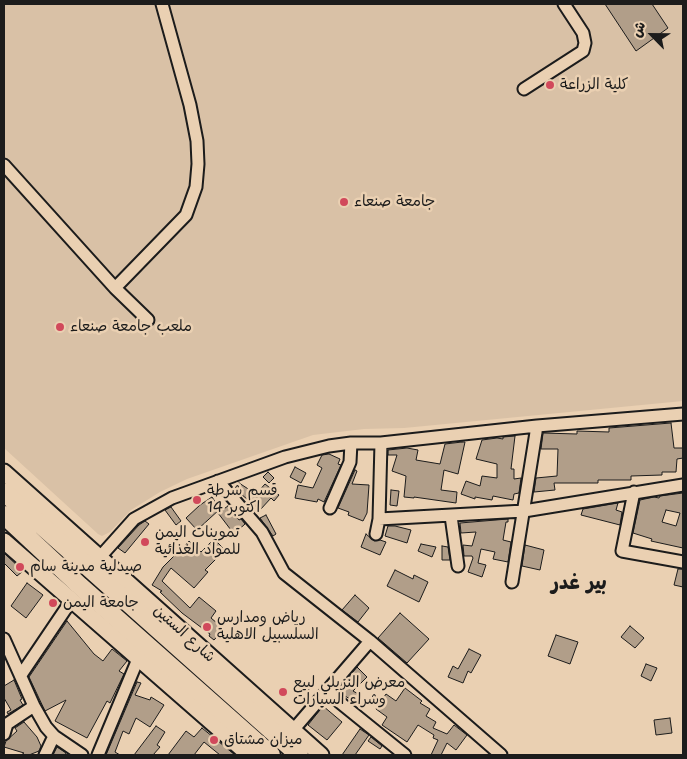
<!DOCTYPE html>
<html>
<head>
<meta charset="utf-8">
<style>
	body { margin:0 }
	#map { position:relative; width:687px; height:759px; overflow:hidden; background:#ead0b2; font-family:"Shantell Sans","Playpen Sans Arabic",sans-serif }
	canvas { display:block }
	.frame { position:absolute; inset:0; border:5px solid #1c1c1c; pointer-events:none }
	.north { position:absolute; left:627px; top:10px; width:50px; height:50px; -webkit-text-stroke:4px #ead0b2; paint-order:stroke; rotate:293deg; font-size:14px; font-weight:700; line-height:20px; text-align:center; color:#1c1c1c }
	.north::after { content:''; display:block; margin:auto; width:18px; height:22px; background:#1c1c1c; clip-path:polygon(50% 0,100% 100%,50% 72%,0 100%) }
</style>
</head>
<body>
<div id="map">
<canvas width="687" height="759"></canvas>
<div class="frame"></div>
<div class="north">ش</div>
</div>
<script>
const ctx = document.querySelector('canvas').getContext('2d');
ctx.lineJoin = 'round';
function fill(path, color) { ctx.fillStyle = color; ctx.fill(path, 'evenodd'); }
const poly = rows => new Path2D(rows.map(r => 'M' + r).join(''));
function stroke(path, color, width, dash) { ctx.strokeStyle = color; ctx.lineWidth = width; ctx.lineCap = dash ? 'butt' : 'round'; ctx.setLineDash(dash || []); ctx.stroke(path); }
function label(font, color, halo, rows, align = 'center') {
  ctx.font = font + ' "Shantell Sans","Playpen Sans Arabic",sans-serif'; ctx.lineWidth = 5; ctx.setLineDash([]); ctx.textBaseline = 'middle'; ctx.strokeStyle = halo; ctx.fillStyle = color; for (const [text, x, y, turn = 0] of rows) {
    ctx.save(); ctx.translate(x, y); ctx.rotate((+turn || 0) * Math.PI / 180); ctx.textAlign = isNaN(turn) ? turn : align; if (halo) ctx.strokeText(text, 0, 0); ctx.fillText(text, 0, 0); ctx.restore();
  }
}
const built = poly([
	[4,4,683,4,683,401,404,428,364,429,313,435,187,479,160,492,131,510,110,532,102,536,98,534,4,448]
]);
const building = poly([
	[605,4,652,4,668,28,636,51,605,4],
	[671,423,674,448,683,448,683,458,677,459,676,472,662,472,662,475,631,476,631,480,598,480,598,483,554,483,555,490,534,492,536,478,557,476,558,449,541,449,543,433,577,434,577,431,609,432,609,428,671,423],
	[515,436,511,469,514,469,514,479,521,478,519,493,514,494,513,500,493,496,492,500,475,497,475,499,461,494,466,481,480,486,482,476,497,478,497,464,476,459,482,440,497,438,503,439,503,437,515,436],
	[462,442,465,442,458,474,444,470,441,490,457,492,456,503,414,497,414,498,404,497,406,476,392,471,397,455,388,455,388,450,407,448,418,450,416,460,440,464,445,444,462,442],
	[329,454,340,459,338,464,341,465,324,502,318,499,317,502,295,498,298,485,313,488,322,468,317,465,322,455,329,454],
	[295,467,306,473,301,483,290,477,295,467],
	[355,470,357,471,352,484,369,485,367,513,363,521,348,515,349,512,338,508,355,470],
	[268,472,274,478,269,483,263,477,268,472],
	[239,483,256,494,265,484,279,495,274,501,271,498,260,510,235,489,239,483],
	[391,490,399,491,397,506,390,505,391,490],
	[683,493,683,548,651,541,652,539,633,533,640,500,654,497,659,498,660,496,683,493],
	[666,510,680,513,676,526,662,522,666,510],
	[212,497,220,509,197,530,186,518,200,505,212,497],
	[618,503,616,510,622,512,620,525,581,515,583,509,618,503],
	[228,506,239,520,241,519,245,524,234,534,218,513,228,506],
	[171,507,181,521,176,525,165,510,171,507],
	[266,515,276,534,273,536,260,518,266,515],
	[508,519,508,522,506,522,503,540,511,542,508,562,493,559,495,552,481,549,478,563,486,565,482,577,468,572,473,558,472,556,464,556,463,545,472,546,476,532,461,533,460,523,508,519],
	[145,521,149,524,125,553,118,548,139,525,145,521],
	[388,526,395,526,411,530,407,543,385,536,388,526],
	[366,534,374,541,380,540,386,542,380,555,361,547,366,534],
	[214,539,225,550,205,570,208,572,194,588,171,568,162,581,190,608,199,597,216,611,211,618,224,629,214,640,209,636,210,634,182,613,160,592,162,591,152,585,163,567,189,541,201,552,214,539],
	[421,544,436,547,432,557,418,551,421,544],
	[525,545,544,550,540,570,522,566,525,545],
	[442,546,448,547,450,560,442,560,442,546],
	[4,553,23,571,17,576,4,563,4,553],
	[678,569,683,569,683,587,674,585,678,569],
	[395,570,413,579,414,575,428,582,419,602,387,586,395,570],
	[27,583,43,595,26,618,11,606,27,583],
	[355,595,369,608,358,622,342,610,355,595],
	[400,613,429,639,407,663,378,638,400,613],
	[67,621,94,654,103,661,112,649,127,661,119,671,124,674,110,703,107,701,87,738,55,721,66,700,45,711,29,677,67,621],
	[630,626,644,638,635,648,621,637,630,626],
	[556,635,578,642,570,664,548,656,556,635],
	[469,649,481,655,471,673,468,671,463,683,448,677,453,666,458,669,469,649],
	[646,664,657,668,651,681,641,676,646,664],
	[357,667,367,677,353,691,360,695,355,702,340,693,344,686,342,685,357,667],
	[14,680,22,699,20,700,23,705,8,714,7,712,11,710,4,698,4,686,14,680],
	[137,682,141,683,135,695,150,700,151,697,164,705,150,727,136,718,129,734,123,731,115,752,120,755,106,755,137,682],
	[405,688,422,701,420,703,430,709,426,716,436,722,433,728,447,734,454,725,467,735,456,750,447,743,441,755,431,755,438,740,433,738,434,735,418,725,407,742,382,725,387,717,376,709,386,694,396,701,405,688],
	[323,706,342,722,327,740,308,725,323,706],
	[670,718,672,733,656,735,654,720,670,718],
	[24,722,37,737,41,746,39,751,29,755,21,755,24,753,4,747,6,741,17,731,15,728,24,722],
	[156,726,165,732,157,745,160,747,153,755,134,755,156,726],
	[202,728,235,755,220,755,204,742,194,755,168,755,186,731,194,737,202,728],
	[360,729,369,735,355,755,342,755,360,729],
	[371,737,382,746,380,749,368,741,371,737],
	[57,747,66,753,65,755,53,755,57,747]
]);
const minor = poly([
	[524,89,583,51,585,43,583,33,564,4],
	[4,165,115,288,148,320],
	[115,288,186,215,196,187,198,164,197,141,190,105,162,4],
	[218,481,262,532,284,573,370,641,501,755],
	[634,492,622,551,683,562],
	[330,508,350,462,351,443],
	[451,516,458,566],
	[379,519,524,511,683,485],
	[376,534,379,519,381,443],
	[100,557,134,519,172,498,285,457,329,446,351,443,381,443,537,426,683,414],
	[512,582,537,426],
	[4,639,34,706,46,727,54,736,82,755],
	[21,675,71,601],
	[327,692,405,755],
	[4,734,7,724,34,706],
	[288,736,370,641],
	[45,755,54,736],
	[98,755,138,659]
]);
const major = poly([
	[4,472,321,755],
	[4,541,249,755]
]);
const highway = poly([
	[4,492,299,755],
	[4,515,80,586,271,755]
]);
const markers = [
	[550,85,5,"#d1495b"],
	[344,202,5,"#d1495b"],
	[60,327,5,"#d1495b"],
	[197,500,5,"#d1495b"],
	[145,542,5,"#d1495b"],
	[20,567,5,"#d1495b"],
	[53,603,5,"#d1495b"],
	[207,627,5,"#d1495b"],
	[283,692,5,"#d1495b"],
	[214,740,5,"#d1495b"]
];
const poiNames = [
	["كلية الزراعة",560,85],
	["جامعة صنعاء",354,202],
	["ملعب جامعة صنعاء",70,327],
	["قسم شرطة",207,491],
	["14 اكتوبر",207,508],
	["تموينات اليمن",155,533],
	["للمواد الغذائية",155,550],
	["صيدلية مدينة سام",30,567],
	["جامعة اليمن",63,603],
	["رياض ومدارس",217,618],
	["السلسبيل الاهلية",217,635],
	["معرض النزيلي لبيع",293,683],
	["وشراء السيارات",293,700],
	["ميزان مشتاق",224,740]
];
const streetNames = [
	["شارع الستين",184,634,42]
];
const districtNames = [
	["بير غدر",579,584]
];
fill(built, '#d9c1a6');
fill(building, '#b19e89');
stroke(building, '#1c1c1c', 1);
stroke(minor, '#1c1c1c', 15);
stroke(major, '#1c1c1c', 19);
stroke(highway, '#1c1c1c', 21);
stroke(minor, '#ead0b2', 11);
stroke(major, '#ead0b2', 15);
stroke(highway, '#ead0b2', 18);
for (const [x, y, r, color] of markers) { const dot = new Path2D(); dot.arc(x, y, r, 0, 2 * Math.PI); ctx.fillStyle = color; ctx.fill(dot); stroke(dot, '#ead0b2', 2); }
label('15px', '#1c1c1c', '#ead0b2', poiNames, 'left');
label('15px', '#1c1c1c', '#ead0b2', streetNames);
label('bold 20px', '#1c1c1c', '#ead0b2', districtNames);
</script>
</body>
</html>
